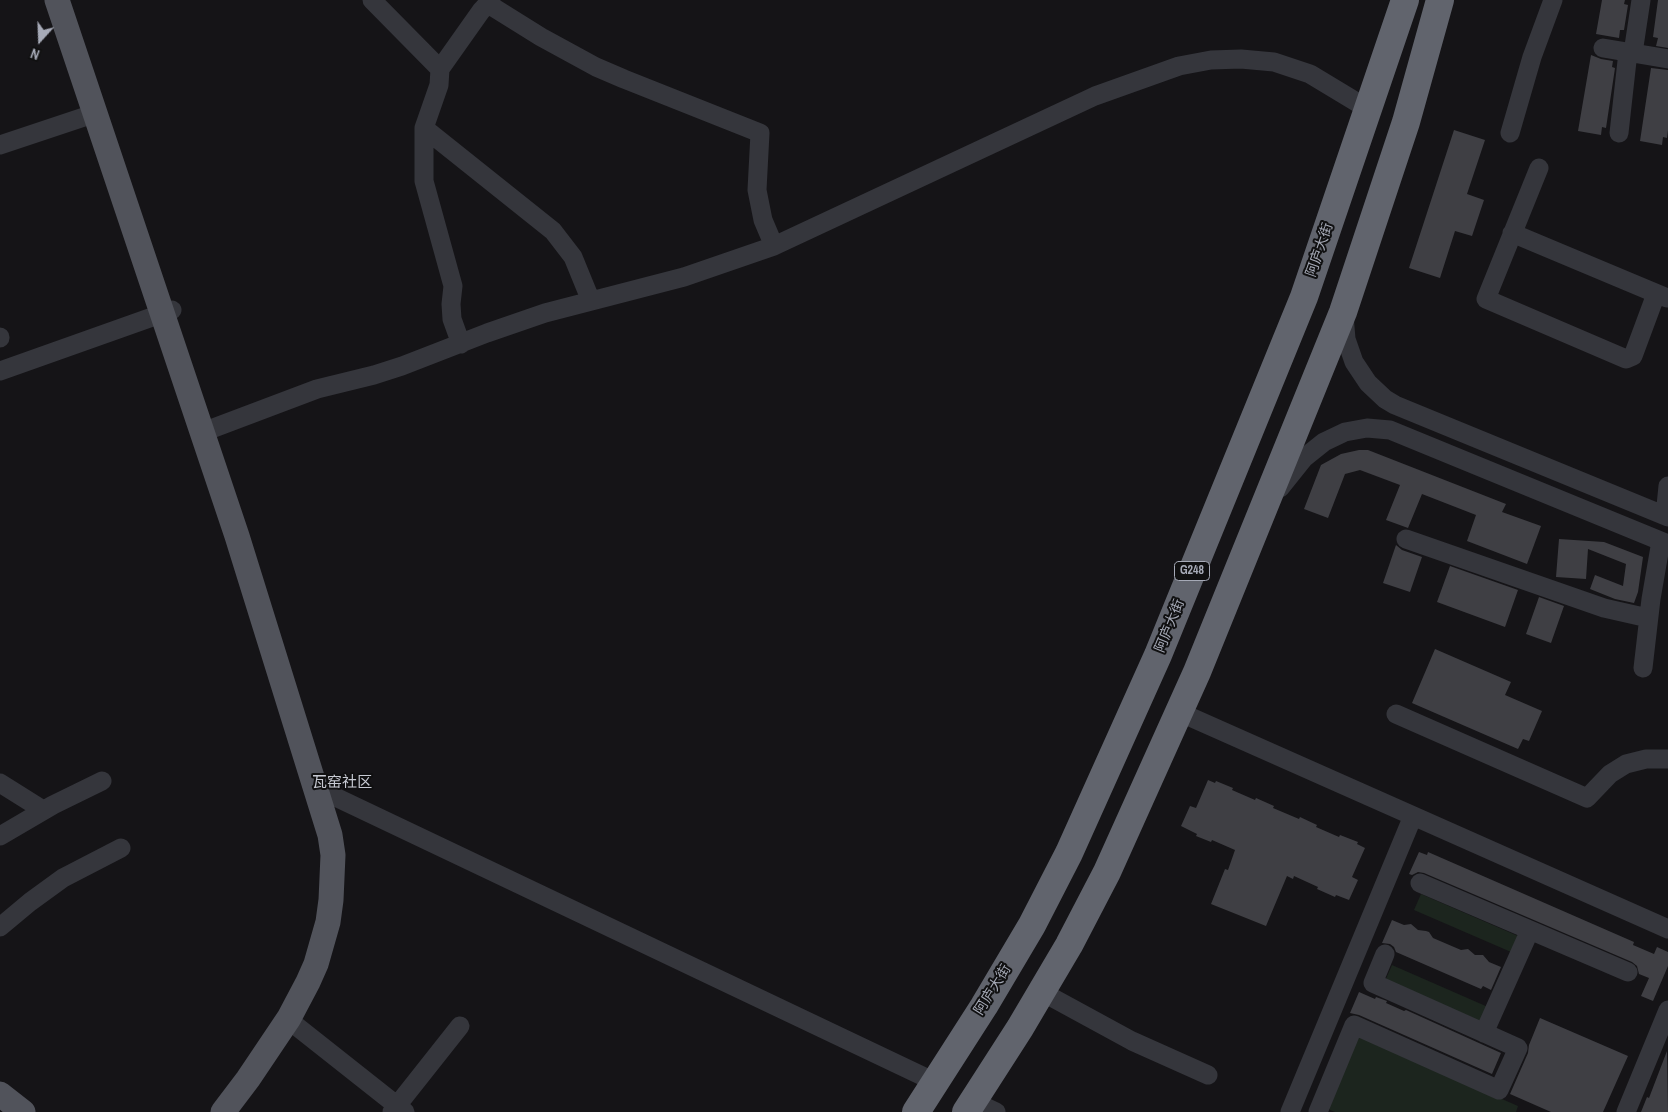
<!DOCTYPE html>
<html>
<head>
<meta charset="utf-8">
<style>
	body { margin:0 }
	#map { position:relative; width:1668px; height:1112px; overflow:hidden; background:#151417; font-family:"Archivo Narrow",sans-serif }
	canvas { display:block }
	.north { position:absolute; left:15px; top:15px; width:50px; height:50px; -webkit-text-stroke:4px #101011; paint-order:stroke; rotate:200deg; font-size:14px; font-weight:700; line-height:20px; text-align:center; color:#a6aab7 }
	.north::after { content:''; display:block; margin:auto; width:18px; height:22px; background:#a6aab7; clip-path:polygon(50% 0,100% 100%,50% 72%,0 100%) }
</style>
</head>
<body>
<div id="map">
<canvas width="1668" height="1112"></canvas>
<div class="north">N</div>
</div>
<script>
const ctx = document.querySelector('canvas').getContext('2d');
ctx.lineJoin = 'round';
function fill(path, color) { ctx.fillStyle = color; ctx.fill(path, 'evenodd'); }
const poly = rows => new Path2D(rows.map(r => 'M' + r).join(''));
function stroke(path, color, width, dash) { ctx.strokeStyle = color; ctx.lineWidth = width; ctx.lineCap = dash ? 'butt' : 'round'; ctx.setLineDash(dash || []); ctx.stroke(path); }
function label(font, color, halo, rows, align = 'center') {
  ctx.font = font + ' "Archivo Narrow","Noto Sans SC",sans-serif'; ctx.lineWidth = 4; ctx.setLineDash([]); ctx.textBaseline = 'middle'; ctx.strokeStyle = halo; ctx.fillStyle = color; for (const [text, x, y, turn = 0] of rows) {
    ctx.save(); ctx.translate(x, y); ctx.rotate((+turn || 0) * Math.PI / 180); ctx.textAlign = isNaN(turn) ? turn : align; if (halo) ctx.strokeText(text, 0, 0); ctx.fillText(text, 0, 0); ctx.restore();
  }
}
const green = poly([
	[1421,894,1518,936,1511,952,1414,910],
	[1392,965,1488,1007,1481,1023,1385,981],
	[1358,1036,1518,1106,1516,1112,1335,1112,1330,1110,1328,1106]
]);
const building = poly([
	[1602,0,1625,0,1624,4,1628,5,1624,30,1620,30,1619,38,1596,34],
	[1658,0,1668,0,1668,48,1656,46,1658,38,1653,37],
	[1591,55,1601,59,1613,61,1612,67,1615,68,1606,128,1602,127,1601,135,1578,131],
	[1651,68,1668,70,1668,130,1667,138,1663,137,1662,145,1640,141],
	[1454,130,1485,140,1467,194,1484,200,1472,236,1455,231,1440,278,1409,268],
	[1359,450,1368,450,1506,504,1502,512,1541,526,1527,564,1467,541,1476,515,1422,494,1408,528,1386,520,1400,485,1360,470,1345,474,1328,518,1304,509,1321,465,1341,454],
	[1559,539,1604,542,1643,557,1638,592,1634,603,1615,599,1590,589,1595,575,1623,586,1626,564,1588,549,1586,579,1556,577],
	[1396,545,1402,550,1422,557,1410,592,1383,583],
	[1450,566,1518,590,1505,627,1437,602],
	[1539,597,1564,606,1551,643,1526,634],
	[1435,649,1511,682,1505,695,1542,711,1529,741,1523,739,1518,749,1412,703],
	[1208,780,1215,783,1216,781,1233,788,1232,790,1255,800,1256,798,1274,806,1273,808,1299,819,1300,817,1317,825,1316,827,1339,837,1340,835,1358,842,1357,844,1365,848,1352,877,1358,880,1349,900,1336,895,1335,897,1317,889,1318,887,1294,876,1293,879,1287,876,1266,926,1211,904,1225,869,1228,870,1235,850,1212,840,1211,842,1196,836,1197,834,1181,826,1190,806,1196,808],
	[1419,852,1427,855,1428,852,1634,942,1633,945,1654,954,1657,947,1668,952,1668,966,1653,1001,1641,996,1649,978,1639,974,1637,966,1632,962,1424,873,1418,872,1412,875,1409,874],
	[1392,920,1404,925,1411,924,1418,930,1426,931,1429,932,1433,938,1461,950,1468,949,1475,955,1483,955,1489,962,1501,967,1491,990,1483,986,1481,989,1396,952,1394,947,1390,944,1382,943],
	[1359,992,1375,999,1376,997,1387,1001,1386,1003,1404,1011,1406,1010,1501,1053,1492,1074,1359,1015,1350,1013],
	[1540,1018,1628,1056,1603,1112,1551,1112,1510,1094,1528,1053,1529,1045],
	[1667,1051,1668,1112,1641,1112,1647,1097,1649,1098]
]);
const minor = poly([
	[372,0,440,69,439,85,424,128,424,181,453,286,451,304,452,319,461,344],
	[488,4,541,37,596,67,624,79,760,133,757,190,763,220,774,246],
	[1603,48,1668,59],
	[1633,53,1641,0],
	[440,69,481,11,491,0],
	[424,128,553,231,573,257,591,301],
	[1510,133,1532,57,1553,0],
	[1619,133,1628,52],
	[0,145,96,113],
	[1539,168,1486,299,1626,359,1633,356,1656,294],
	[1512,233,1667,298],
	[1344,315,1346,339,1354,362,1368,383,1385,399,1395,405,1668,517],
	[0,337,0,338],
	[0,371,172,310],
	[211,429,317,389,374,375,402,366,487,333,545,313,684,277,774,246,1095,96,1179,66,1211,60,1241,59,1274,62,1310,74,1368,109],
	[1280,488,1304,458,1324,442,1345,432,1367,428,1390,430,1668,544],
	[1665,516,1668,486],
	[1406,539,1604,608,1648,618],
	[1643,668,1651,599,1661,541],
	[1179,712,1668,929],
	[1396,714,1587,798,1610,774,1626,764,1646,759,1668,759],
	[0,783,43,810],
	[327,793,935,1082],
	[0,836,53,805,102,781],
	[1420,883,1628,972],
	[0,927,30,902,63,878,121,848],
	[1042,992,1132,1041,1208,1075],
	[295,1025,405,1112],
	[1484,1033,1530,930],
	[973,1101,996,1112],
	[392,1112,460,1026],
	[1290,1112,1413,816],
	[1318,1112,1354,1025,1499,1090,1518,1048,1373,983,1385,954],
	[1626,1112,1668,1010]
]);
const major = poly([
	[57,0,237,536,330,835,333,855,331,900,328,922,316,964,308,982,289,1018,248,1079,223,1112],
	[0,1094,23,1112]
]);
const highway = poly([
	[916,1112,984,1006,1032,925,1069,853,1158,655,1304,297,1405,0],
	[966,1112,1020,1028,1069,945,1107,872,1197,672,1343,312,1406,122,1440,0]
]);
const shields = [
	[1192,571,35]
];
const shieldNames = [
	["G248",1192,571]
];
const streetNames = [
	["阿庐大街",1320,250,-71],
	["阿庐大街",1170,626,-68],
	["阿庐大街",993,990,-58]
];
const neighbourhoodNames = [
	["瓦窑社区",342,783]
];
fill(green, '#1c251e');
fill(building, '#3f3f44');
stroke(minor, '#35363c', 19);
stroke(major, '#51535b', 25);
stroke(highway, '#61646d', 28);
for (const [x, y, w] of shields) { const box = new Path2D(); box.roundRect(x - w / 2, y - 9.5, w, 19, 4); ctx.fillStyle = '#101011'; ctx.fill(box); stroke(box, '#a6aab7', 1); }
label('bold 12px', '#a6aab7', null, shieldNames);
label('14px', '#a6aab7', '#101011', streetNames);
label('15px', '#c7cad3', '#101011', neighbourhoodNames);
</script>
</body>
</html>
